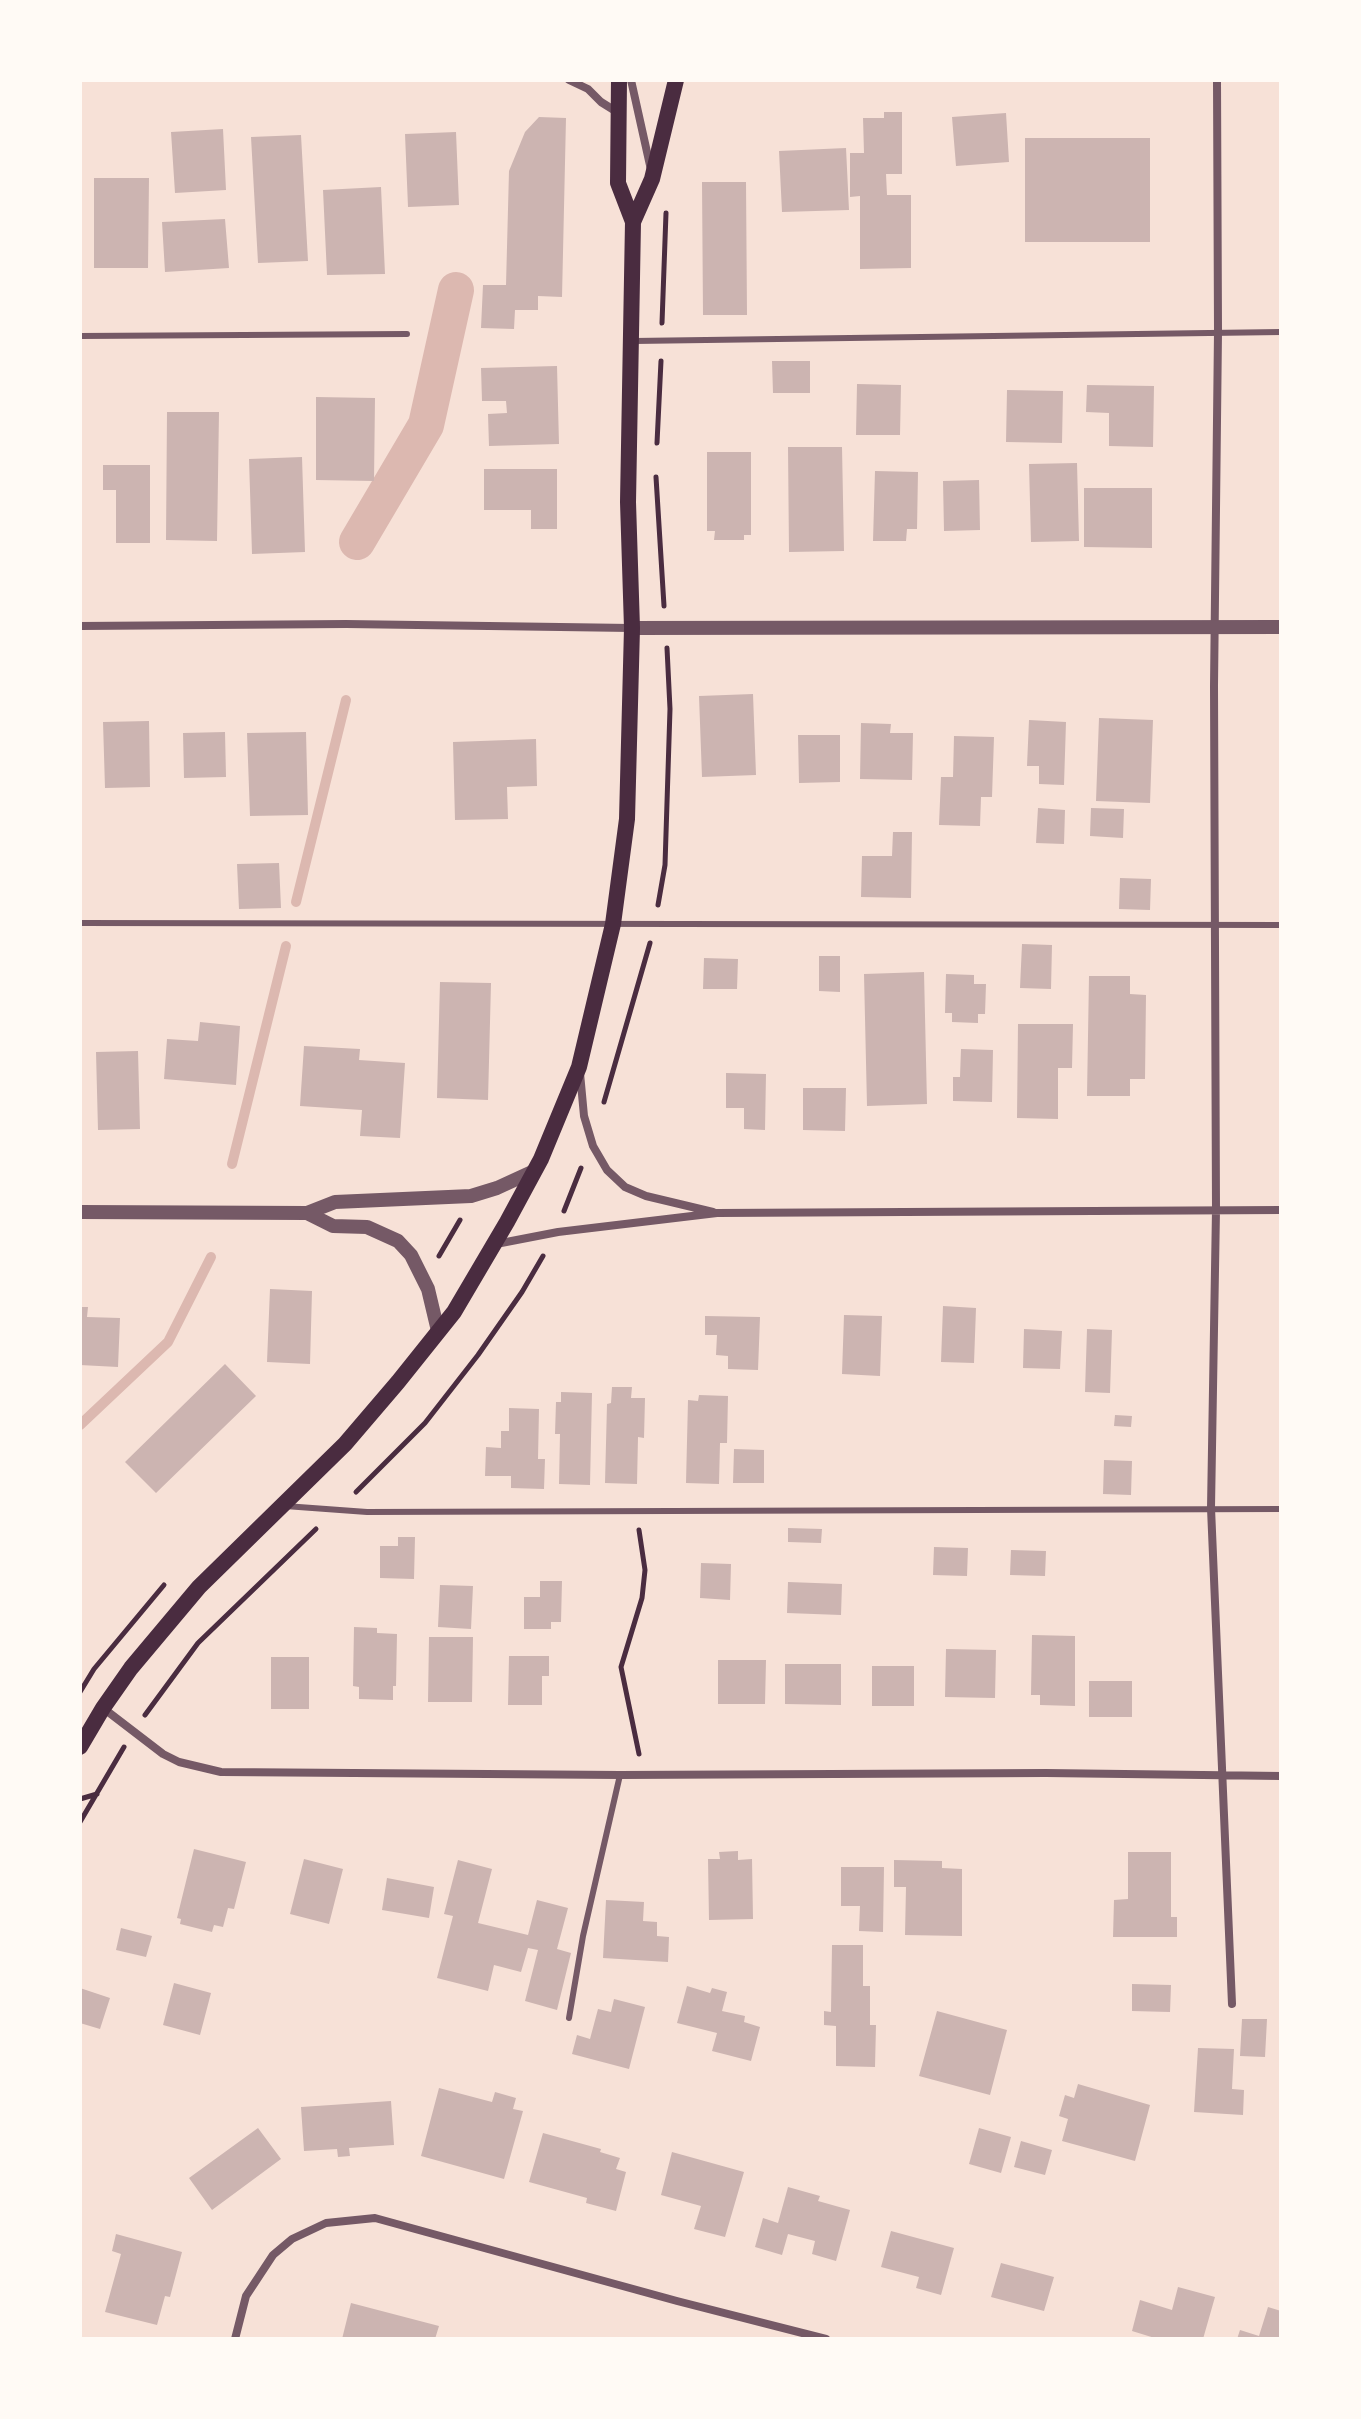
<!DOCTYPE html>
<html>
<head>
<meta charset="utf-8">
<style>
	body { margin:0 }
	#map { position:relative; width:1361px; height:2419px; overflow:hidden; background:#f7e1d7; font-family:Signika,sans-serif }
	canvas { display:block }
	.frame { position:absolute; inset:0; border:82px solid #fffaf5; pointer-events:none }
</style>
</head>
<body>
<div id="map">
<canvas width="1361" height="2419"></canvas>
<div class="frame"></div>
</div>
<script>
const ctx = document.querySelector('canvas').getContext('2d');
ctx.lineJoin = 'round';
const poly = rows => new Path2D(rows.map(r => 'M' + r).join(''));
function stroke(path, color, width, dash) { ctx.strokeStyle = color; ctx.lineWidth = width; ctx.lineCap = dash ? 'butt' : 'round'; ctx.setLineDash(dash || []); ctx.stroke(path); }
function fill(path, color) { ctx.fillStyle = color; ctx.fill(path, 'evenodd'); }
const stream = poly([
	[296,902,346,700],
	[232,1164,286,946],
	[80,1425,168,1342,211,1257]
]);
const canal = poly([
	[357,542,426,425,456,290]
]);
const building = poly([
	[884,112,902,112,902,174,886,174,887,195,911,195,911,268,860,269,860,196,850,197,850,153,864,153,863,118,884,118],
	[1006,113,1009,162,956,166,952,117],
	[539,117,566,118,562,297,538,296,538,310,515,310,514,329,481,328,483,285,506,285,509,171,525,132],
	[223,129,226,190,175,193,171,132],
	[456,132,459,205,408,207,405,134],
	[301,135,308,261,258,263,251,137],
	[1025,138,1150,138,1150,242,1025,242],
	[846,148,849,210,782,212,779,151],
	[94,178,149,178,148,268,94,268],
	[702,182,746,182,747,315,703,315],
	[381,187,385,274,327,275,323,190],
	[225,219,229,268,165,272,162,222],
	[772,361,810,361,810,393,773,393],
	[557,366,559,444,489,446,488,414,507,413,506,401,482,401,481,368],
	[857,384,901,385,900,435,856,435],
	[1087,385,1154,386,1153,447,1109,446,1109,413,1086,412],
	[1007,390,1063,391,1062,443,1006,442],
	[316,397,375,398,374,481,316,480],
	[167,412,219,412,217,541,166,540],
	[788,447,842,447,844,551,789,552],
	[707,452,751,452,751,535,744,535,744,540,714,540,715,531,707,531],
	[302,457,305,552,252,554,249,459],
	[1077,463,1079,541,1031,542,1029,464],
	[103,465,150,465,150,543,116,543,116,490,103,490],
	[484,469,557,469,557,529,531,529,531,510,484,510],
	[875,471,918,472,917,529,907,529,906,541,873,541],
	[979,480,980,530,944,531,943,481],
	[1084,488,1152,488,1152,548,1084,547],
	[753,694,756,775,702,777,699,696],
	[1099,718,1153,720,1150,803,1096,801],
	[1029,720,1066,722,1064,785,1039,784,1039,766,1027,766],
	[149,721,150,787,105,788,103,722],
	[861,723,891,724,890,733,913,733,912,780,860,779],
	[225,732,226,777,184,778,183,733],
	[306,732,308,815,250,816,247,733],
	[798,735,840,735,840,782,799,783],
	[954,736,994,737,992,797,981,797,980,826,939,825,941,777,953,777],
	[536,739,537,786,507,787,508,819,455,820,453,742],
	[1038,808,1065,810,1064,844,1036,843],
	[1091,808,1124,809,1123,838,1090,836],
	[893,832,912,832,911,898,861,897,862,856,892,856],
	[279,863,281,908,239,909,237,864],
	[1120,878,1151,879,1150,910,1119,909],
	[1022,944,1052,945,1051,989,1020,988],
	[819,956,840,956,840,992,819,991],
	[704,958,738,959,737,989,703,989],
	[924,972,927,1104,867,1106,864,974],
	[946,974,974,975,974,984,986,984,985,1014,978,1014,978,1023,952,1022,952,1013,945,1013],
	[1089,976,1130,976,1130,994,1146,995,1145,1079,1130,1079,1130,1096,1087,1096],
	[440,982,491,983,488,1100,437,1098],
	[200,1022,240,1026,236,1085,164,1079,167,1039,198,1041],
	[1018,1024,1073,1024,1072,1068,1058,1068,1058,1119,1017,1118],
	[304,1046,360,1049,359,1060,405,1063,400,1138,360,1136,362,1110,300,1106],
	[961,1049,993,1050,992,1102,953,1101,953,1077,960,1077],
	[138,1051,140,1129,98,1130,96,1052],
	[726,1073,766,1074,765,1130,744,1129,744,1108,726,1108],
	[803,1088,846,1088,845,1131,803,1130],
	[270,1289,312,1291,310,1364,267,1362],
	[943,1306,976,1308,974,1363,941,1362],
	[80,1307,88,1307,87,1317,120,1318,118,1367,80,1365],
	[844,1315,882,1316,880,1376,842,1374],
	[705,1316,760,1317,758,1370,728,1369,728,1356,716,1355,717,1335,705,1335],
	[1024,1329,1062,1331,1060,1369,1023,1368],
	[1087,1329,1112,1330,1110,1393,1085,1392],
	[225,1364,256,1396,156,1493,125,1462],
	[612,1387,632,1387,631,1398,645,1398,644,1438,638,1437,637,1484,605,1483,607,1404,611,1403],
	[561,1392,592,1393,590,1485,559,1484,560,1434,555,1434,556,1402,561,1402],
	[699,1395,728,1396,727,1443,720,1443,719,1484,686,1483,688,1400,698,1401],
	[509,1408,539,1409,538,1459,545,1459,544,1489,511,1488,511,1476,485,1476,486,1447,501,1448,501,1431,509,1431],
	[1115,1415,1132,1416,1131,1427,1114,1426],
	[734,1449,764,1450,764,1483,733,1483],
	[1104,1460,1132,1461,1131,1495,1103,1494],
	[788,1528,822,1529,821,1543,788,1542],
	[398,1537,415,1537,414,1579,380,1578,380,1546,398,1546],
	[934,1547,968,1548,967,1576,933,1575],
	[1011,1550,1046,1551,1045,1576,1010,1575],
	[701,1563,731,1564,730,1600,700,1598],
	[540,1581,562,1581,561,1622,551,1622,551,1629,524,1629,524,1597,540,1597],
	[788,1582,842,1584,841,1615,787,1613],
	[440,1585,473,1586,471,1629,438,1627],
	[354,1627,377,1628,377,1633,397,1634,396,1686,393,1686,393,1700,359,1699,359,1687,353,1686],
	[1032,1635,1075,1636,1075,1706,1040,1705,1040,1695,1031,1695],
	[429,1637,473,1637,472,1702,428,1702],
	[946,1649,996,1650,995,1698,945,1697],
	[509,1656,549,1656,549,1676,542,1676,542,1705,508,1705],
	[271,1657,309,1657,309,1709,271,1709],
	[718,1660,766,1660,765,1704,718,1704],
	[785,1664,841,1664,841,1705,785,1704],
	[872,1666,914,1666,914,1706,872,1706],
	[1089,1681,1132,1681,1132,1717,1089,1717],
	[194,1849,246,1862,234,1909,228,1908,223,1927,214,1925,212,1932,180,1924,181,1919,177,1918],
	[738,1851,738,1860,752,1859,753,1919,709,1920,708,1859,720,1859,719,1852],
	[1128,1852,1171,1852,1171,1917,1177,1917,1177,1937,1113,1937,1114,1900,1128,1899],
	[304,1859,343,1869,329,1924,290,1914],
	[458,1860,492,1869,478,1923,528,1935,537,1900,568,1908,557,1949,571,1953,557,2010,525,2001,538,1950,528,1948,521,1972,494,1965,488,1991,437,1978,453,1916,444,1914],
	[894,1860,942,1861,942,1868,962,1869,962,1936,905,1935,906,1887,894,1887],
	[841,1867,884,1867,883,1932,859,1931,860,1906,841,1906],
	[387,1878,434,1887,429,1918,382,1910],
	[606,1900,644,1902,643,1921,657,1922,657,1936,669,1937,668,1962,603,1958],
	[121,1928,152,1936,146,1957,116,1950],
	[832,1945,863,1945,863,1986,870,1986,870,2025,876,2025,875,2067,836,2066,836,2026,824,2025,824,2011,831,2012],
	[174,1983,211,1993,200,2035,163,2025],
	[1132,1984,1171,1985,1170,2012,1132,2011],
	[687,1986,710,1993,712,1988,727,1992,722,2011,745,2016,744,2022,760,2027,751,2061,712,2051,717,2033,677,2023],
	[80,1988,110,1998,100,2029,80,2023],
	[614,1999,645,2007,629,2069,572,2054,577,2035,590,2039,598,2009,611,2012],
	[937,2011,1007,2030,990,2095,919,2076],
	[1242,2019,1267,2019,1265,2057,1240,2056],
	[1198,2048,1234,2049,1232,2089,1244,2090,1243,2115,1194,2112],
	[1078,2084,1150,2105,1135,2161,1062,2141,1068,2119,1059,2116,1065,2095,1074,2098],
	[439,2088,492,2102,495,2092,516,2098,513,2109,523,2111,504,2179,421,2156],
	[391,2101,394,2145,349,2148,350,2156,338,2157,337,2149,304,2151,301,2107],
	[258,2128,281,2159,212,2210,189,2178],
	[979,2128,1011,2137,1001,2173,969,2164],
	[543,2133,601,2149,600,2152,620,2158,616,2169,626,2172,616,2211,586,2203,587,2198,529,2182],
	[1021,2141,1052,2150,1045,2175,1014,2167],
	[672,2152,744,2172,725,2237,694,2229,701,2206,661,2195],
	[788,2187,820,2196,818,2201,850,2210,836,2261,812,2254,815,2241,788,2234,782,2255,755,2247,763,2218,778,2223],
	[891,2231,954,2248,941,2295,916,2288,919,2277,881,2267],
	[116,2234,182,2252,170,2297,165,2296,157,2325,105,2312,121,2254,112,2251],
	[1001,2263,1054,2277,1044,2311,991,2297],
	[1178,2287,1215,2297,1203,2339,1158,2339,1132,2331,1140,2300,1172,2310],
	[351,2303,439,2326,435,2339,342,2339],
	[1268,2307,1281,2311,1281,2339,1237,2339,1240,2330,1259,2336]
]);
const path = poly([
	[662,323,666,213],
	[657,443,661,361],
	[656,477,664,606],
	[658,905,665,865,670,709,667,648],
	[604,1102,650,943],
	[564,1211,581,1168],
	[439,1256,460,1220],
	[356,1492,425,1423,478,1355,522,1292,543,1256],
	[80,1692,94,1669,164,1585],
	[145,1715,198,1643,316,1529],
	[639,1754,621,1667,642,1598,645,1570,639,1530],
	[80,1799,97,1794],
	[80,1822,124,1747]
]);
const service = poly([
	[80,336,407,334],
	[634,341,1281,332],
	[80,923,1281,925],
	[285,1506,367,1512,1281,1509],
	[569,2018,583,1936,620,1775]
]);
const minor = poly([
	[569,80,588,89,601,102,617,112],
	[631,80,651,170],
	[1217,80,1218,332,1214,686,1216,1210,1211,1508,1232,2004],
	[80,626,346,624,631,628],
	[580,1073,584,1116,593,1146,607,1170,625,1187,646,1196,713,1212],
	[496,1244,558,1232,717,1213,1281,1210],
	[103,1708,163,1754,179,1762,221,1772,620,1775,1046,1773,1281,1776],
	[235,2339,246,2296,273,2255,292,2239,326,2223,375,2218,677,2301,826,2339]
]);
const tertiary = poly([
	[632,628,1281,627],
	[80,1212,307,1213,335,1202,471,1196,497,1188,534,1171],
	[307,1213,333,1226,367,1227,398,1241,411,1255,428,1289,438,1331]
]);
const secondary = poly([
	[633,222,652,179,676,80],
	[80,1747,103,1708,131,1668,199,1587,345,1444,398,1382,454,1312,507,1222,541,1159,579,1067,613,924,627,819,632,628,628,502,633,222,618,183,619,80]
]);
stroke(stream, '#dcb8b0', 10);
stroke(canal, '#dcb8b0', 36);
fill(building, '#ccb4b1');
stroke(path, '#4a2c40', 5);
stroke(service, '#755966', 6);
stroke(minor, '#755966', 8);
stroke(tertiary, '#755966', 14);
stroke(secondary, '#4a2c40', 16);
</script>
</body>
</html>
